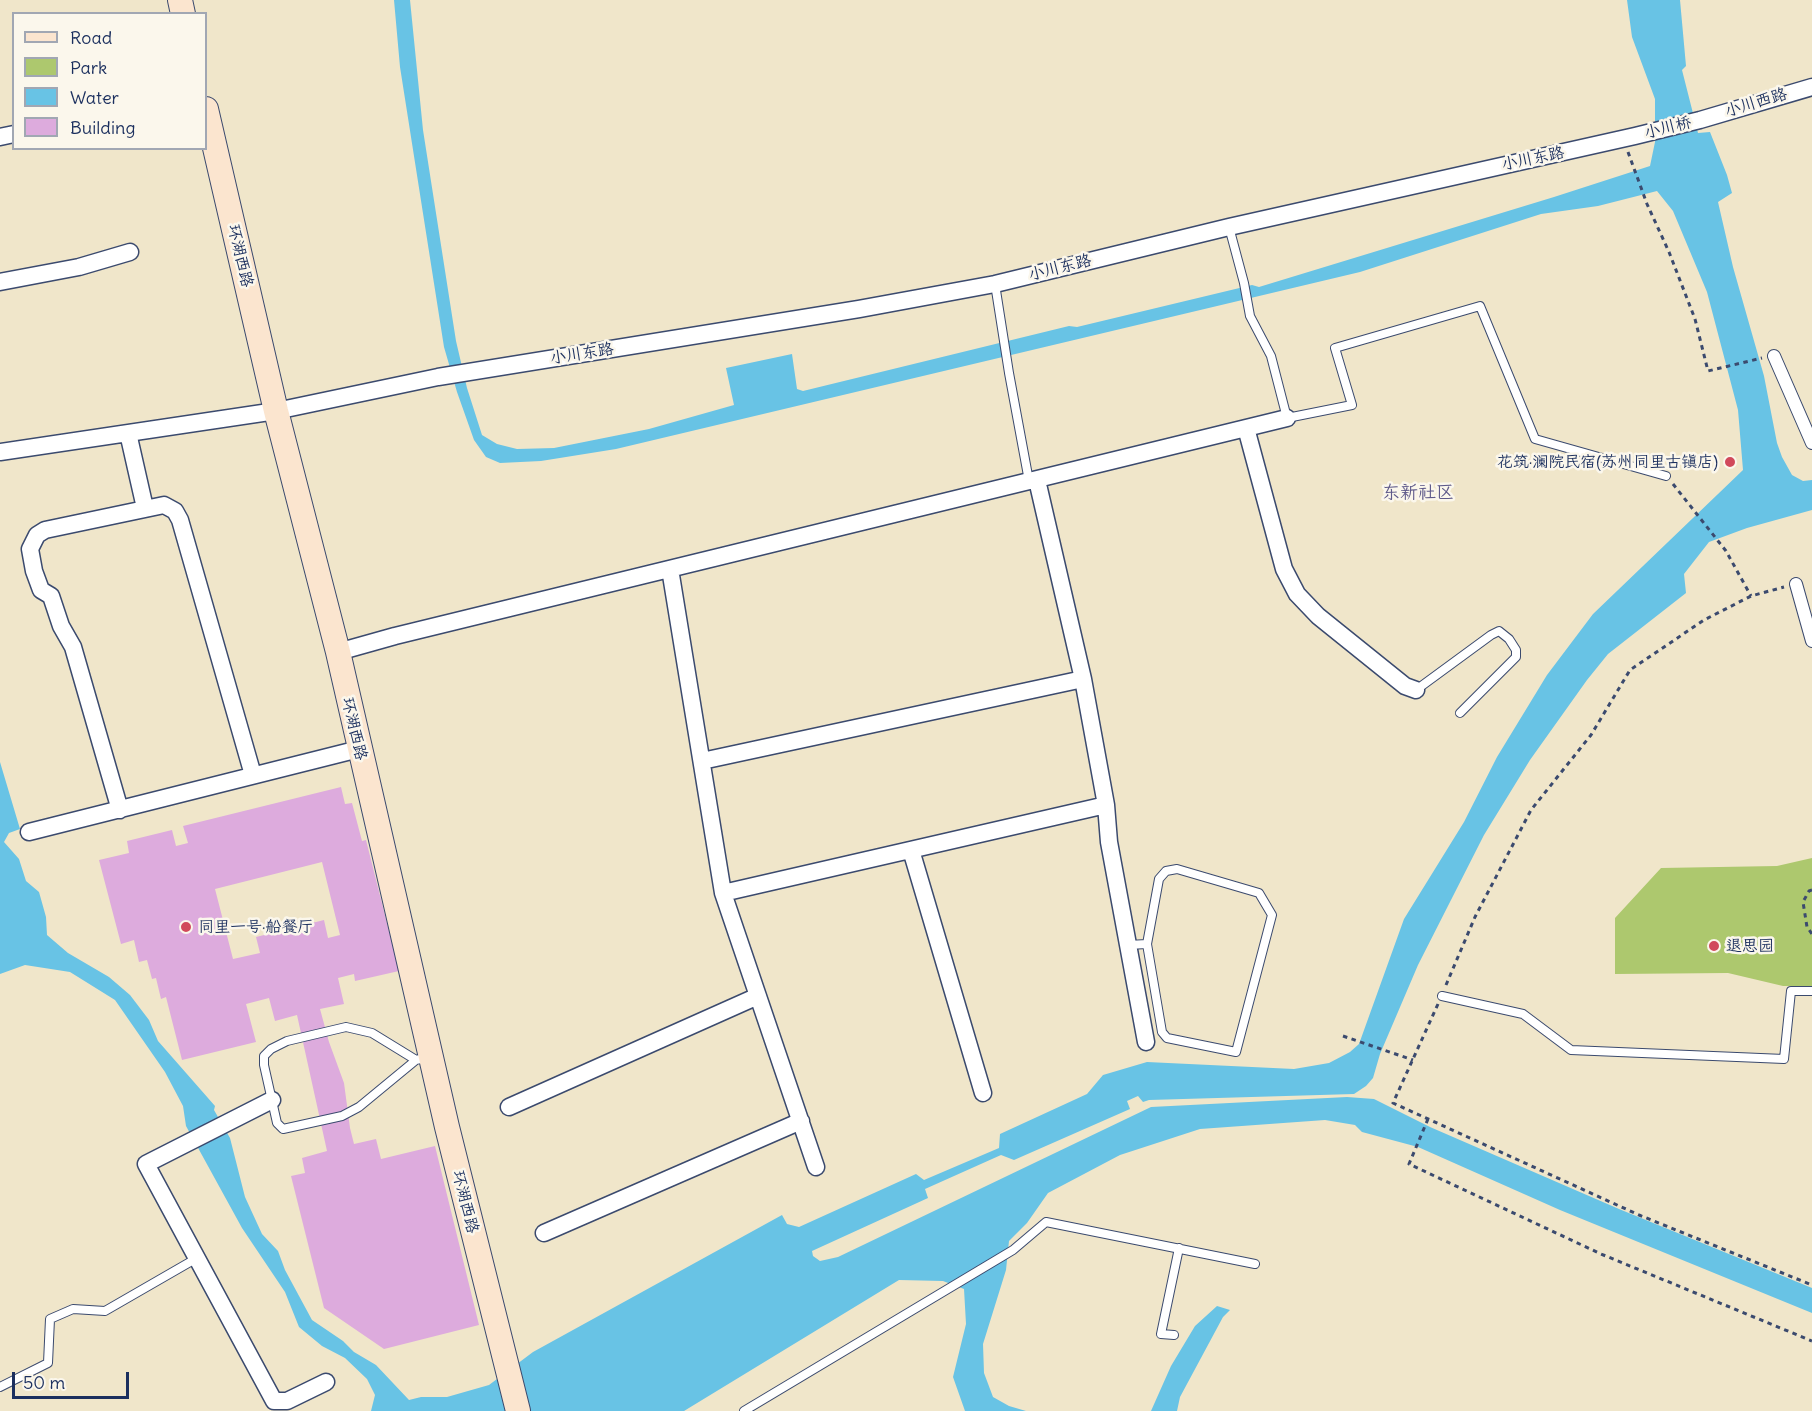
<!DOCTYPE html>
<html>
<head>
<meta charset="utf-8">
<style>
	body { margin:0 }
	#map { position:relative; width:1812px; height:1411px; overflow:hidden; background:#f0e6ca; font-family:Delius,sans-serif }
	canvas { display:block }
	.legend { position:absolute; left:12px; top:12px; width:195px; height:138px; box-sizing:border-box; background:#fbf7ec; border:2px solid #a1a7b3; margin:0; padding:8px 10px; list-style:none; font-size:18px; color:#1b2f5e }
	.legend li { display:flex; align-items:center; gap:12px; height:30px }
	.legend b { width:30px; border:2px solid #a1a7b3 }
	.scale { position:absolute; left:12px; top:1372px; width:117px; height:27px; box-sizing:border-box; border:3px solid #1b2f5e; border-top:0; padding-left:8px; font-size:18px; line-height:21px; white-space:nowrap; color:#1b2f5e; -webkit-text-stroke:4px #fbf7ec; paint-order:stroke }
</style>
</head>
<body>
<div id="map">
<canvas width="1812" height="1411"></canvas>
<ul class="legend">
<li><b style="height:8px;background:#fbe5cf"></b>Road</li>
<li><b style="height:16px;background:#adc86e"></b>Park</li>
<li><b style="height:16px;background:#68c3e5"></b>Water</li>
<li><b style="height:16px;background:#ddabdd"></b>Building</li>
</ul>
<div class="scale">50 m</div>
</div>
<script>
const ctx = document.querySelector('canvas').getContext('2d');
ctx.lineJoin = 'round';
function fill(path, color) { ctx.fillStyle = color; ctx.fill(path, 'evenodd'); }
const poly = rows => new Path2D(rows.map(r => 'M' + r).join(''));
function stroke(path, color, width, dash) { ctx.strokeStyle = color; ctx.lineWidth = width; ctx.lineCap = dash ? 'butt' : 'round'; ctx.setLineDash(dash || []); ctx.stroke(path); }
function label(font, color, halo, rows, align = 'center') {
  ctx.font = font + ' Delius,"LXGW WenKai TC",sans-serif'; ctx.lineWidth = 5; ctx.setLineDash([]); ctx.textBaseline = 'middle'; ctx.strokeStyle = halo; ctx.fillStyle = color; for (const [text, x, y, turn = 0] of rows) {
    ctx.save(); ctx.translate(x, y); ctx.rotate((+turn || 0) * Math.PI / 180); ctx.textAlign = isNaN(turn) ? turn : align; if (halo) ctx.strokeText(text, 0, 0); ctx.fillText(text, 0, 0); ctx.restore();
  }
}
const green = poly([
	[1812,858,1812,986,1783,986,1728,973,1615,974,1615,918,1661,868,1777,866]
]);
const water = poly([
	[394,0,410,0,423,130,456,341,467,388,482,435,497,444,517,449,554,448,649,429,734,405,726,368,792,354,797,389,803,391,1069,326,1077,327,1252,285,1259,287,1554,197,1650,166,1655,142,1655,99,1632,37,1627,0,1680,0,1686,66,1682,70,1698,133,1710,132,1727,175,1732,193,1718,202,1733,267,1764,376,1777,443,1782,457,1792,475,1803,481,1812,480,1812,510,1747,528,1709,542,1684,574,1686,593,1608,654,1587,680,1530,760,1484,835,1418,965,1380,1054,1373,1078,1366,1086,1354,1094,1149,1100,1143,1102,1138,1096,1127,1101,1130,1109,1014,1160,1001,1155,925,1189,928,1198,812,1251,813,1256,820,1261,838,1257,1151,1107,1347,1097,1374,1099,1430,1127,1619,1209,1812,1288,1812,1313,1560,1210,1418,1147,1362,1132,1355,1125,1325,1120,1200,1129,1120,1155,1048,1193,1027,1223,1009,1241,1006,1270,983,1344,984,1373,993,1397,1009,1406,1026,1411,965,1411,953,1377,966,1324,964,1289,943,1281,899,1280,684,1411,371,1411,375,1395,367,1379,345,1358,322,1346,299,1327,285,1292,242,1228,186,1126,183,1106,165,1072,115,1000,70,972,25,965,0,974,0,762,20,829,9,833,4,842,19,859,26,881,39,892,46,917,47,935,68,953,109,977,130,995,149,1020,158,1041,215,1106,214,1110,230,1138,245,1197,262,1234,278,1251,285,1270,312,1320,343,1341,354,1352,376,1365,409,1400,421,1397,447,1397,489,1385,533,1352,782,1215,787,1224,799,1227,916,1174,924,1180,999,1148,1000,1134,1087,1094,1103,1075,1147,1062,1294,1069,1329,1063,1350,1052,1359,1044,1404,919,1464,822,1497,757,1547,675,1593,614,1743,470,1738,410,1707,292,1673,211,1657,191,1598,206,1541,214,1360,272,616,449,541,461,500,463,486,457,474,440,457,392,444,347,400,67],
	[1217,1306,1230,1310,1223,1317,1180,1397,1177,1411,1151,1411,1171,1366,1195,1326]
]);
const building = poly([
	[341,787,345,804,352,803,362,841,366,840,399,971,355,981,354,974,338,978,344,1004,320,1009,329,1042,344,1083,350,1128,354,1144,376,1139,381,1159,435,1146,479,1325,384,1349,324,1308,291,1176,305,1173,302,1158,327,1151,297,1015,275,1021,269,998,246,1004,256,1042,182,1060,166,997,161,999,156,978,152,979,147,960,139,962,134,940,121,944,99,860,129,853,127,841,172,830,176,846,188,843,183,826],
	[322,862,340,935,328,938,324,920,256,937,260,953,233,959,215,889]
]);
const path = poly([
	[1628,152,1647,204,1669,252,1695,319,1708,371,1762,358],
	[1673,484,1726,551,1751,596],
	[1812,890,1809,891,1803,902,1807,927,1812,934],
	[1446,985,1475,917,1531,810,1591,735,1630,670,1704,620,1751,596,1784,587],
	[1438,1004,1393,1103,1639,1215,1812,1285],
	[1343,1036,1413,1060],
	[1428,1119,1409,1164,1601,1254,1812,1341]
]);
const service = poly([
	[1229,227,1244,283,1250,316,1271,356,1287,418,1352,405,1335,348,1480,306,1535,439,1666,476],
	[995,284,1009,373,1029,481],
	[1416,690,1491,635,1499,631,1509,639,1516,650,1516,657,1460,713],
	[1128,945,1147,944,1162,1032,1167,1038,1236,1052,1272,915,1259,893,1177,869,1166,871,1159,879,1147,944],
	[1442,996,1523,1014,1571,1050,1784,1059,1791,991,1812,991],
	[416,1060,372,1033,346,1027,287,1041,271,1049,264,1056,264,1065,277,1123,283,1129,342,1116,359,1107,416,1060,429,1057],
	[1174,1335,1161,1334,1179,1248],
	[0,1387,48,1363,50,1319,73,1309,105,1311,197,1258],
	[744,1411,1013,1250,1046,1222,1255,1264]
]);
const pedestrian = poly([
	[1774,356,1812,443],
	[1796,584,1812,641]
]);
const minor = poly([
	[0,137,14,134],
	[0,282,79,267,130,252],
	[1246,428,1284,569,1297,594,1318,616,1405,686,1416,690],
	[128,433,145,508],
	[0,452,276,411,438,377,859,309,995,284,1229,227,1635,136,1700,120,1812,87],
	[1037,480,1083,679,1106,805,1109,842,1146,1042],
	[670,569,723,893,816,1167],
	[338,652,395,636,1287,418],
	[702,761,1083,679],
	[120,810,73,647,61,626,51,596,41,590,34,571,30,549,37,535,45,530,164,505,175,511,180,520,253,775],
	[29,832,359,749],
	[911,850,983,1093],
	[723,893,1106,805],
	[272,1100,146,1164,274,1401,287,1401,326,1382],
	[509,1107,758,996],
	[544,1233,801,1121]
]);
const secondary = poly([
	[180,0,183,14],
	[206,109,276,411,338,652,447,1127,518,1411]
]);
const markers = [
	[1730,462,6,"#d1495b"],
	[186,927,6,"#d1495b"],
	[1714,946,6,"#d1495b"]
];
const streetNames = [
	["小川西路",1756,103,-17],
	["小川桥",1668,128,-14],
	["小川东路",1533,159,-12],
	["环湖西路",240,256,77],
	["小川东路",1060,268,-14],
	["小川东路",582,354,-9],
	["环湖西路",354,729,77],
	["环湖西路",465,1202,76]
];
const poiNames = [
	["花筑·澜院民宿(苏州同里古镇店)",1718,462,"right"],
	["同里一号·船餐厅",198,927],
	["退思园",1726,946]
];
const neighbourhoodNames = [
	["东新社区",1418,493]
];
fill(green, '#adc86e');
fill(water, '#68c3e5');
fill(building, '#ddabdd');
stroke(service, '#3b4a6e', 10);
stroke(pedestrian, '#3b4a6e', 14);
stroke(minor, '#3b4a6e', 19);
stroke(secondary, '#3b4a6e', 26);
stroke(path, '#3b4a6e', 3, [4.5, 4.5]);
stroke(service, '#fff', 8);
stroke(pedestrian, '#fff', 12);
stroke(minor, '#fff', 16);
stroke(secondary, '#fbe5cf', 24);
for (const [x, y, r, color] of markers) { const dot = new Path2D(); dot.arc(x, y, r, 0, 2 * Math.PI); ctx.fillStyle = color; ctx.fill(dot); stroke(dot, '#fbf7ec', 2); }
label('16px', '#1b2f5e', '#fbf7ec', streetNames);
label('16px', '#1b2f5e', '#fbf7ec', poiNames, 'left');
label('18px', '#5f5a8a', '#fbf7ec', neighbourhoodNames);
</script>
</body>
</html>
